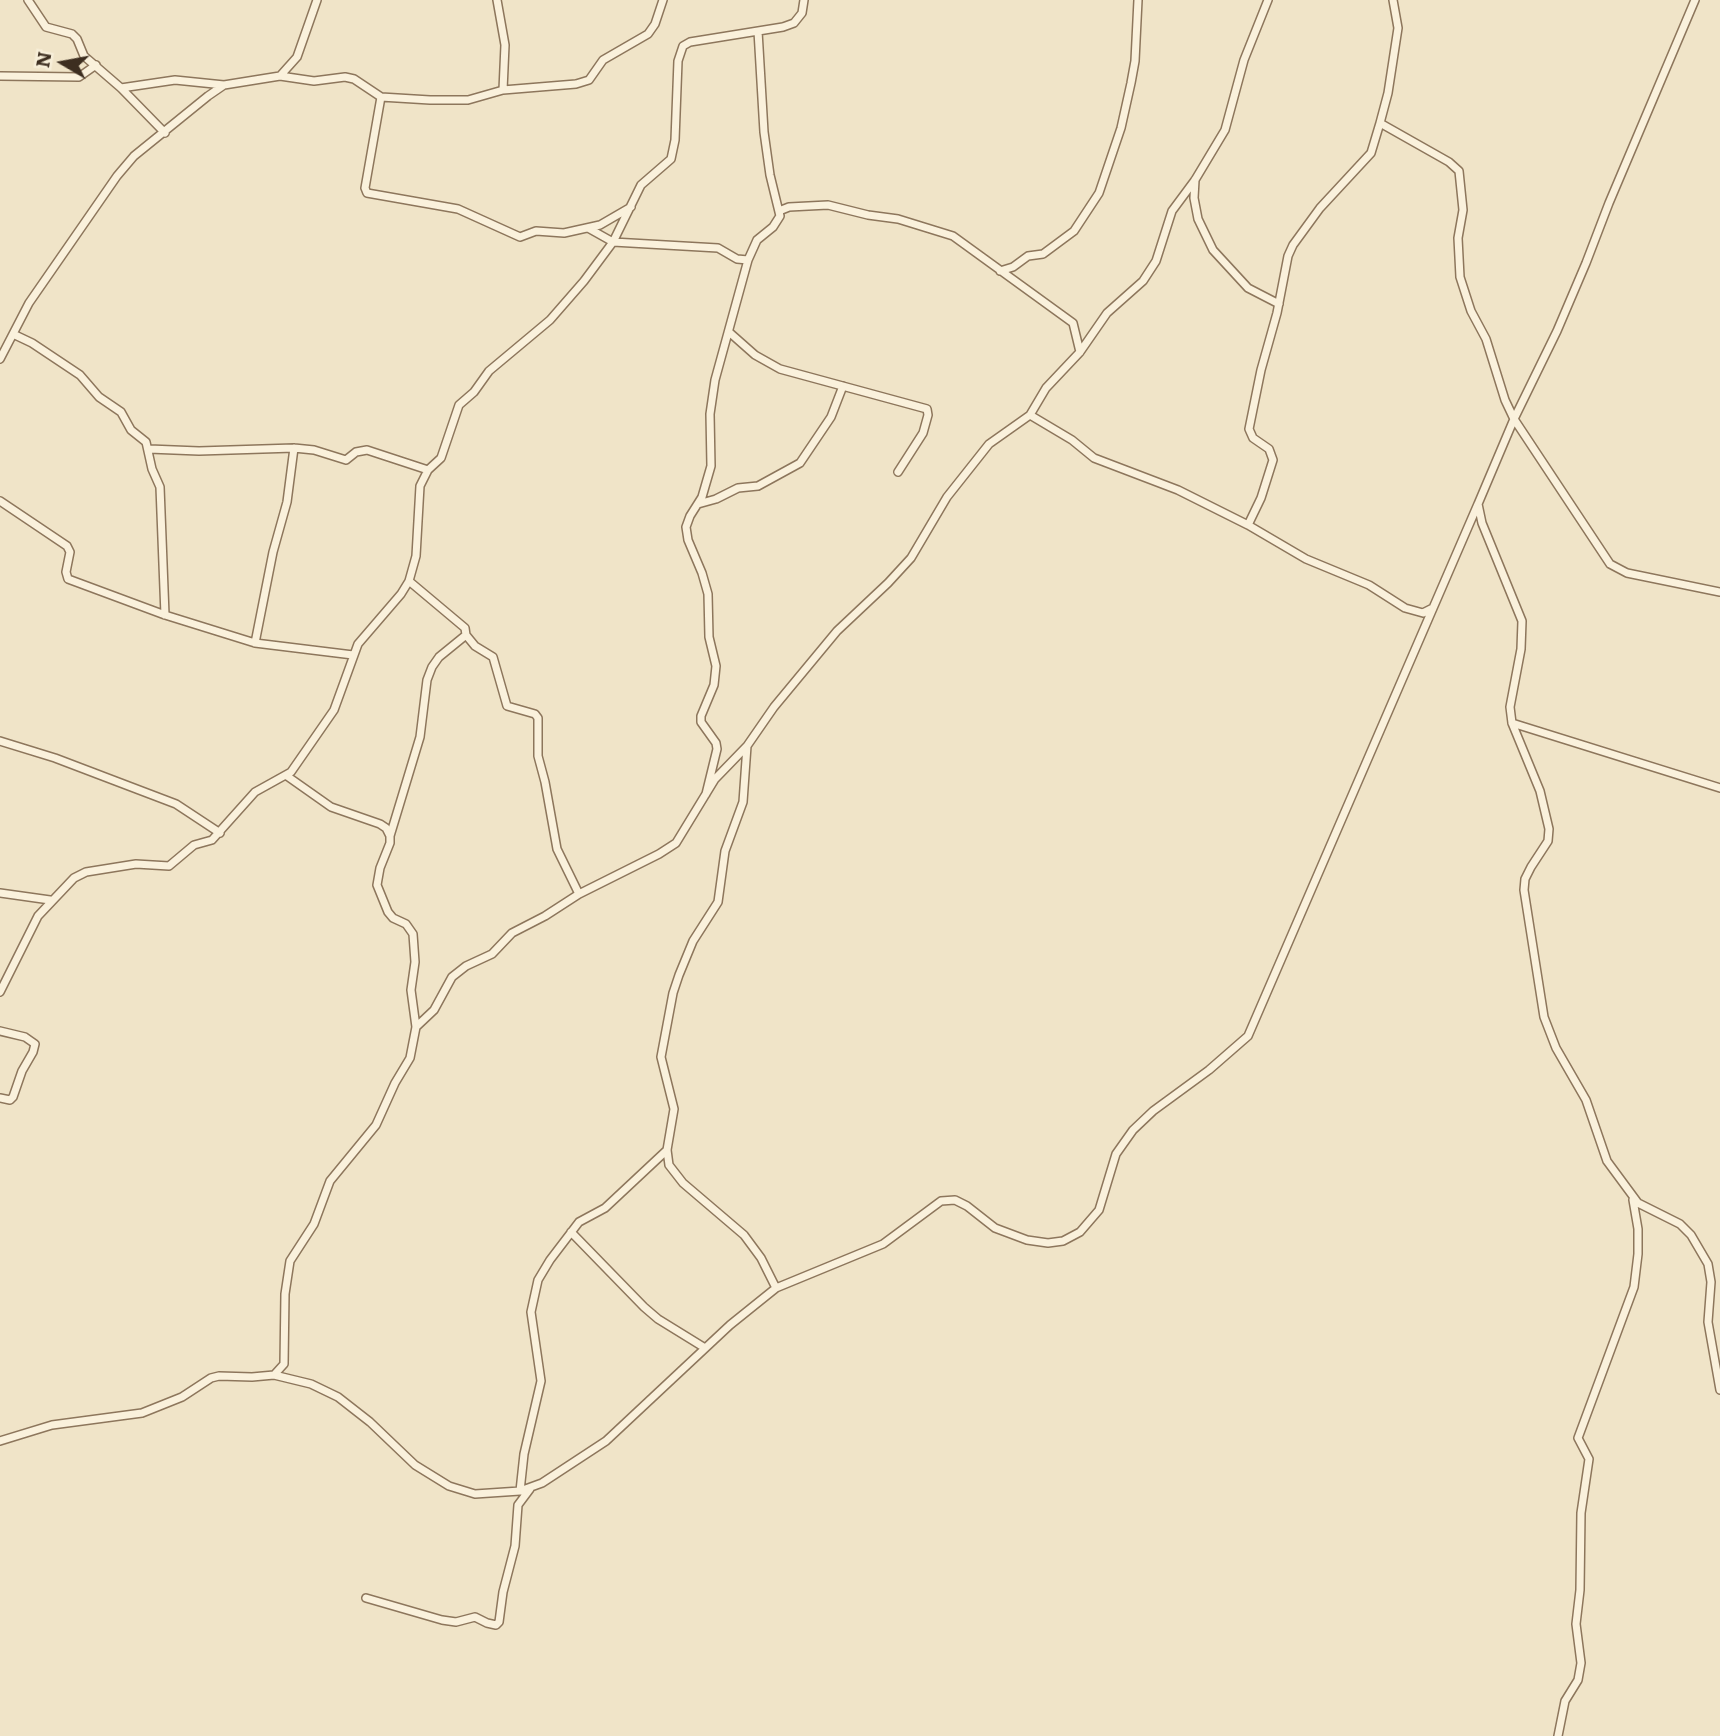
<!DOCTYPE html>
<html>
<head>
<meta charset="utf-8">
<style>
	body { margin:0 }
	#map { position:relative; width:1720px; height:1736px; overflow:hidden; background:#f0e4c8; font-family:Literata,serif }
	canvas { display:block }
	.north { position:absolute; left:28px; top:28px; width:70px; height:70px; -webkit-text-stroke:5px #f7eed8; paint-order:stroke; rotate:280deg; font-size:19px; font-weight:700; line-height:28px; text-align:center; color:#3d2e20 }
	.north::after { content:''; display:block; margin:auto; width:24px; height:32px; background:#3d2e20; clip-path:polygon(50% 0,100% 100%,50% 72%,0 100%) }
</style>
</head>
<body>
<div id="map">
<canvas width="1720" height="1736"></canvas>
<div class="north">N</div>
</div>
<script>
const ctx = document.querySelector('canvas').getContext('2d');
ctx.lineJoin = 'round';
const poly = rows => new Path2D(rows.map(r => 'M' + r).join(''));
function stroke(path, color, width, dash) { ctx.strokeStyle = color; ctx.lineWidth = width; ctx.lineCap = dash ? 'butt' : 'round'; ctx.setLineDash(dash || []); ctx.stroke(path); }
const minor = poly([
	[28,0,46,27,72,34,77,39,84,56,121,88,165,133],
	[497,0,505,45,503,90],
	[1393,0,1398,28,1388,93,1380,123,1449,162,1459,171,1463,210,1458,238,1460,277,1471,311,1486,339,1505,400,1514,419,1610,564,1627,573,1720,592],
	[1695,0,1609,203,1586,263,1557,331,1514,419,1478,504,1482,523,1522,621,1521,649,1510,707,1512,723,1540,791,1549,829,1548,841,1531,867,1525,879,1524,890,1544,1017,1556,1048,1586,1100,1607,1161,1638,1203,1680,1224,1691,1235,1708,1264,1711,1282,1708,1322,1720,1390],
	[0,76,79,77,96,65],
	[280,76,314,81,345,77,354,79,381,97,430,100,468,100,503,90,576,84,589,80,603,60,648,34,655,24,663,0],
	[121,88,175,80,224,85],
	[381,97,365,188,367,193,458,209,520,237,536,231,564,233,600,225,631,207],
	[1195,180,1194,198,1198,219,1213,250,1248,288,1279,304],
	[779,211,789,207,828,205,868,215,898,219,953,236,1073,323,1080,352],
	[588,228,613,242,718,248,737,259,748,260],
	[1000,271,1013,267,1028,256,1043,254,1074,231,1099,193,1121,128,1131,83,1135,61,1138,0],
	[729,332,755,355,780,369,927,409,928,415,923,433,898,472],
	[13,334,32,343,80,375,99,397,121,412,131,430,146,442,152,469,160,487,165,615],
	[0,359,29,303,117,176,134,156,208,96,224,85,280,76,297,57,317,0],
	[1030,415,1072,440,1094,458,1178,490,1248,525,1306,559,1369,585,1405,608,1423,613,1433,608],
	[149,449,199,451,294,448,314,450,346,460,356,452,367,450,428,470],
	[0,501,67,546,70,552,66,572,68,579,165,615,255,643,353,655],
	[698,504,716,499,738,488,758,486,800,463,831,417,843,386],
	[1248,525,1261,498,1273,460,1269,449,1253,438,1249,429,1261,370,1277,313,1288,256,1293,245,1320,208,1371,153,1380,123],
	[466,635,475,646,493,657,507,706,535,714,538,718,538,756,545,782,557,849,579,894],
	[255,643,273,552,287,502,294,448],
	[1512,723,1720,788],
	[0,741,55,758,176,804,220,833],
	[706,794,717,749,716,743,701,722,701,716,714,685,716,666,709,637,708,594,702,573,688,540,686,527,690,516,702,497,711,466,710,414,715,380,748,260,757,240,773,227,780,216,770,175,764,132,758,31],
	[390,836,420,737,427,680,432,667,439,657,466,635,465,628,409,581],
	[0,893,50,900],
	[0,992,38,916,74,878,86,872,136,864,169,866,194,845,212,840,255,792,291,772,334,710,358,644,401,594,409,581,416,556,420,486,428,470,441,458,459,405,474,392,489,371,550,320,584,281,613,242,641,185,671,159,675,140,678,61,683,46,690,42,783,27,794,23,802,13,804,0],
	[416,1027,434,1010,452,977,466,966,492,954,512,933,545,916,579,894,659,854,676,843,715,779,747,746],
	[0,1031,25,1037,35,1044,33,1052,22,1071,13,1097,10,1100,0,1098],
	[571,1232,644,1307,658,1319,705,1348],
	[776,1288,761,1258,744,1235,683,1183,669,1165,667,1150,674,1109,661,1057,673,993,679,975,693,941,718,902,725,851,743,802,747,746,774,707,837,631,888,583,911,558,947,497,989,444,1030,415,1046,388,1080,352,1107,313,1143,281,1156,261,1172,211,1195,180,1225,130,1244,60,1268,0],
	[274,1375,311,1384,338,1397,370,1422,415,1465,449,1486,475,1494,520,1491,542,1483,606,1441,730,1325,776,1288,883,1244,941,1201,955,1200,967,1206,995,1228,1027,1240,1048,1243,1063,1241,1080,1232,1099,1210,1116,1154,1133,1130,1153,1111,1209,1070,1248,1036,1478,504],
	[0,1441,52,1425,142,1413,182,1397,211,1378,219,1376,252,1377,274,1375,284,1364,285,1294,290,1261,314,1224,330,1181,376,1125,395,1083,410,1058,416,1027,411,990,415,962,413,934,406,924,393,918,388,912,377,885,380,868,390,843,390,836,386,828,380,824,331,807,287,776],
	[520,1491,524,1454,541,1381,531,1312,538,1280,550,1260,579,1222,605,1208,667,1150],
	[366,1598,442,1620,456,1622,475,1617,487,1623,496,1625,499,1622,503,1592,515,1546,518,1505,530,1489],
	[1558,1736,1565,1701,1578,1680,1581,1663,1576,1624,1580,1590,1581,1513,1589,1459,1578,1438,1634,1287,1638,1254,1638,1229,1633,1200]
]);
stroke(minor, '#8d765c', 10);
stroke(minor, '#faf1dc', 7);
</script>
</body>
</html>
